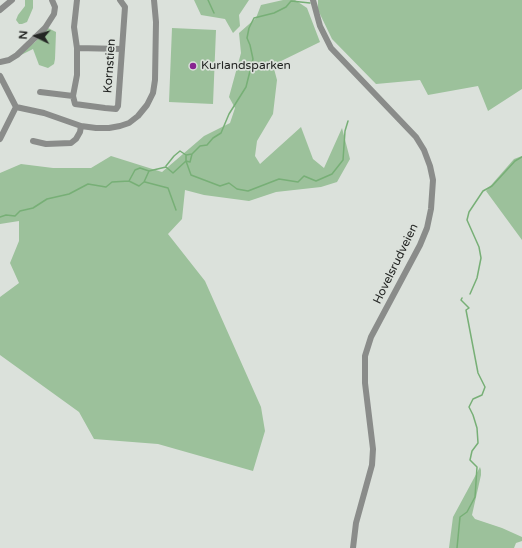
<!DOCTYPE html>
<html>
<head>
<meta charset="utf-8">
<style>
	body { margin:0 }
	#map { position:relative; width:522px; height:548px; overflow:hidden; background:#dbe1db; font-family:"Varela Round",sans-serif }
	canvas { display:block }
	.north { position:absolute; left:16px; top:16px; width:40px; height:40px; -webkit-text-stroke:3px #dbe1db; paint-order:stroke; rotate:275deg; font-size:11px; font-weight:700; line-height:16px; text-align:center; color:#232523 }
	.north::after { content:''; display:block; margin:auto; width:14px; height:18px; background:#232523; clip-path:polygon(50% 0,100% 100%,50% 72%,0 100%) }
</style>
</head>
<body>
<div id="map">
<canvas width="522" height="548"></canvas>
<div class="north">N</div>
</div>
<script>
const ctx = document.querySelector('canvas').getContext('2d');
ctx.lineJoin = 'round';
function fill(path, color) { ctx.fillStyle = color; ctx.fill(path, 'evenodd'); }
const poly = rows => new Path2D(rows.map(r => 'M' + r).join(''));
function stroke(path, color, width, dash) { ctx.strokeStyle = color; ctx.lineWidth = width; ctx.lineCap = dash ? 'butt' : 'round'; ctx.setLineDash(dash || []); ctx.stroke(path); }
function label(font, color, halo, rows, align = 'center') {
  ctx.font = font + ' "Varela Round",sans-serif'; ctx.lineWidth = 3.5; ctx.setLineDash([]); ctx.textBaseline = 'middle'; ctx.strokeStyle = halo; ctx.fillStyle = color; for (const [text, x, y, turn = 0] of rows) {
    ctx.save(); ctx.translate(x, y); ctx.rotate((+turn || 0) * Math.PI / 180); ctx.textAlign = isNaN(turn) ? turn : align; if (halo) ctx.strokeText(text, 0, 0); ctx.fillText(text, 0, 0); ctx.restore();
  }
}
const green = poly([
	[25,0,33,0,33,8,27,22,22,24,19,24,16,20,18,15,25,6],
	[194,0,249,0,239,15,240,26,233,33,225,19,201,15],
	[283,0,295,0,307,8,320,42,273,65,277,80,273,114,257,141,255,156,260,164,301,127,313,159,324,168,342,128,350,159,337,182,321,187,276,192,249,201,204,195,185,190,182,219,168,234,205,281,261,407,265,431,253,471,158,444,94,439,79,412,0,355,0,297,19,283,10,263,19,241,19,221,0,224,0,173,21,164,53,168,91,168,111,156,162,172,204,136,230,123,235,108,229,97,241,53,239,33,256,18,261,5],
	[318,0,522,0,522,89,488,111,478,86,428,95,420,80,376,84,332,39,318,10],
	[48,28,56,32,55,59,54,64,48,68,39,65,33,49,21,55,21,53,35,42],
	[172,28,216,30,213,104,169,102],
	[522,156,522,240,486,191,514,159],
	[480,467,481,470,481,475,472,515,475,519,502,528,522,537,522,541,516,543,514,548,449,548,453,517]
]);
const stream = poly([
	[208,0,214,13],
	[186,155,186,161,191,175,220,186,229,183,237,189,248,191,279,179,298,182,304,176,316,181,332,174,343,160,345,131,348,121],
	[166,166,174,156,180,151,186,155,192,154],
	[129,181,135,170,140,168,149,171],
	[145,182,168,188,176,210],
	[0,217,6,215,15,216,20,211,33,208,47,199,69,194,88,184,106,187,112,182,129,181,139,186,144,182,149,171,166,167,173,173,186,161,190,162,192,154,200,146,207,145,213,138,221,133,229,114,246,87,253,59,250,45,247,38,249,28,254,18,274,13,286,7,291,1,310,3],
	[470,294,477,278,481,258,479,247,467,220,469,212,483,191,492,186,515,161,522,157],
	[457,548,460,517,467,512,475,497,477,467,470,460,472,451,478,443,477,428,473,415,469,407,473,399,482,395,485,387,478,373,466,310,469,308,461,300,462,298]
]);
const minor = poly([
	[313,0,320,26,331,48,416,137,424,150,430,166,433,180,431,209,427,228,420,245,371,337,365,356,365,383,373,449,372,465,356,523,353,548],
	[0,10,12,0],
	[77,48,122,49],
	[0,62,9,60,17,55,45,28,54,14,55,7,52,0],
	[0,76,16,107],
	[40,92,73,96,77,75,77,48,74,27,77,0],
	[73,96,75,104,105,108,116,109,118,106,125,7,120,0],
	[16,107,44,113,81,126,96,128,109,128,120,126,129,123,138,116,147,105,153,93,155,80,156,22,154,0],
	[0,139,16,107],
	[33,141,46,144,71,143,76,139,80,132,81,126]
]);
const markers = [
	[193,66,4,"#872690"]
];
const streetNames = [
	["Kornstien",110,66,-86],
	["Hovelsrudveien",396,264,-64]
];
const poiNames = [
	["Kurlandsparken",201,66]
];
fill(green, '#9cc19b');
stroke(stream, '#77af76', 1.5);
stroke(minor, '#8a8c8a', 6);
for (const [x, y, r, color] of markers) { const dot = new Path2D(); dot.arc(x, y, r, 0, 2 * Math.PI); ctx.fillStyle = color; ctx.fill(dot); stroke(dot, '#dbe1db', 1.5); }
label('12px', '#232523', '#dbe1db', streetNames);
label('12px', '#232523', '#dbe1db', poiNames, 'left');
</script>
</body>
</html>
